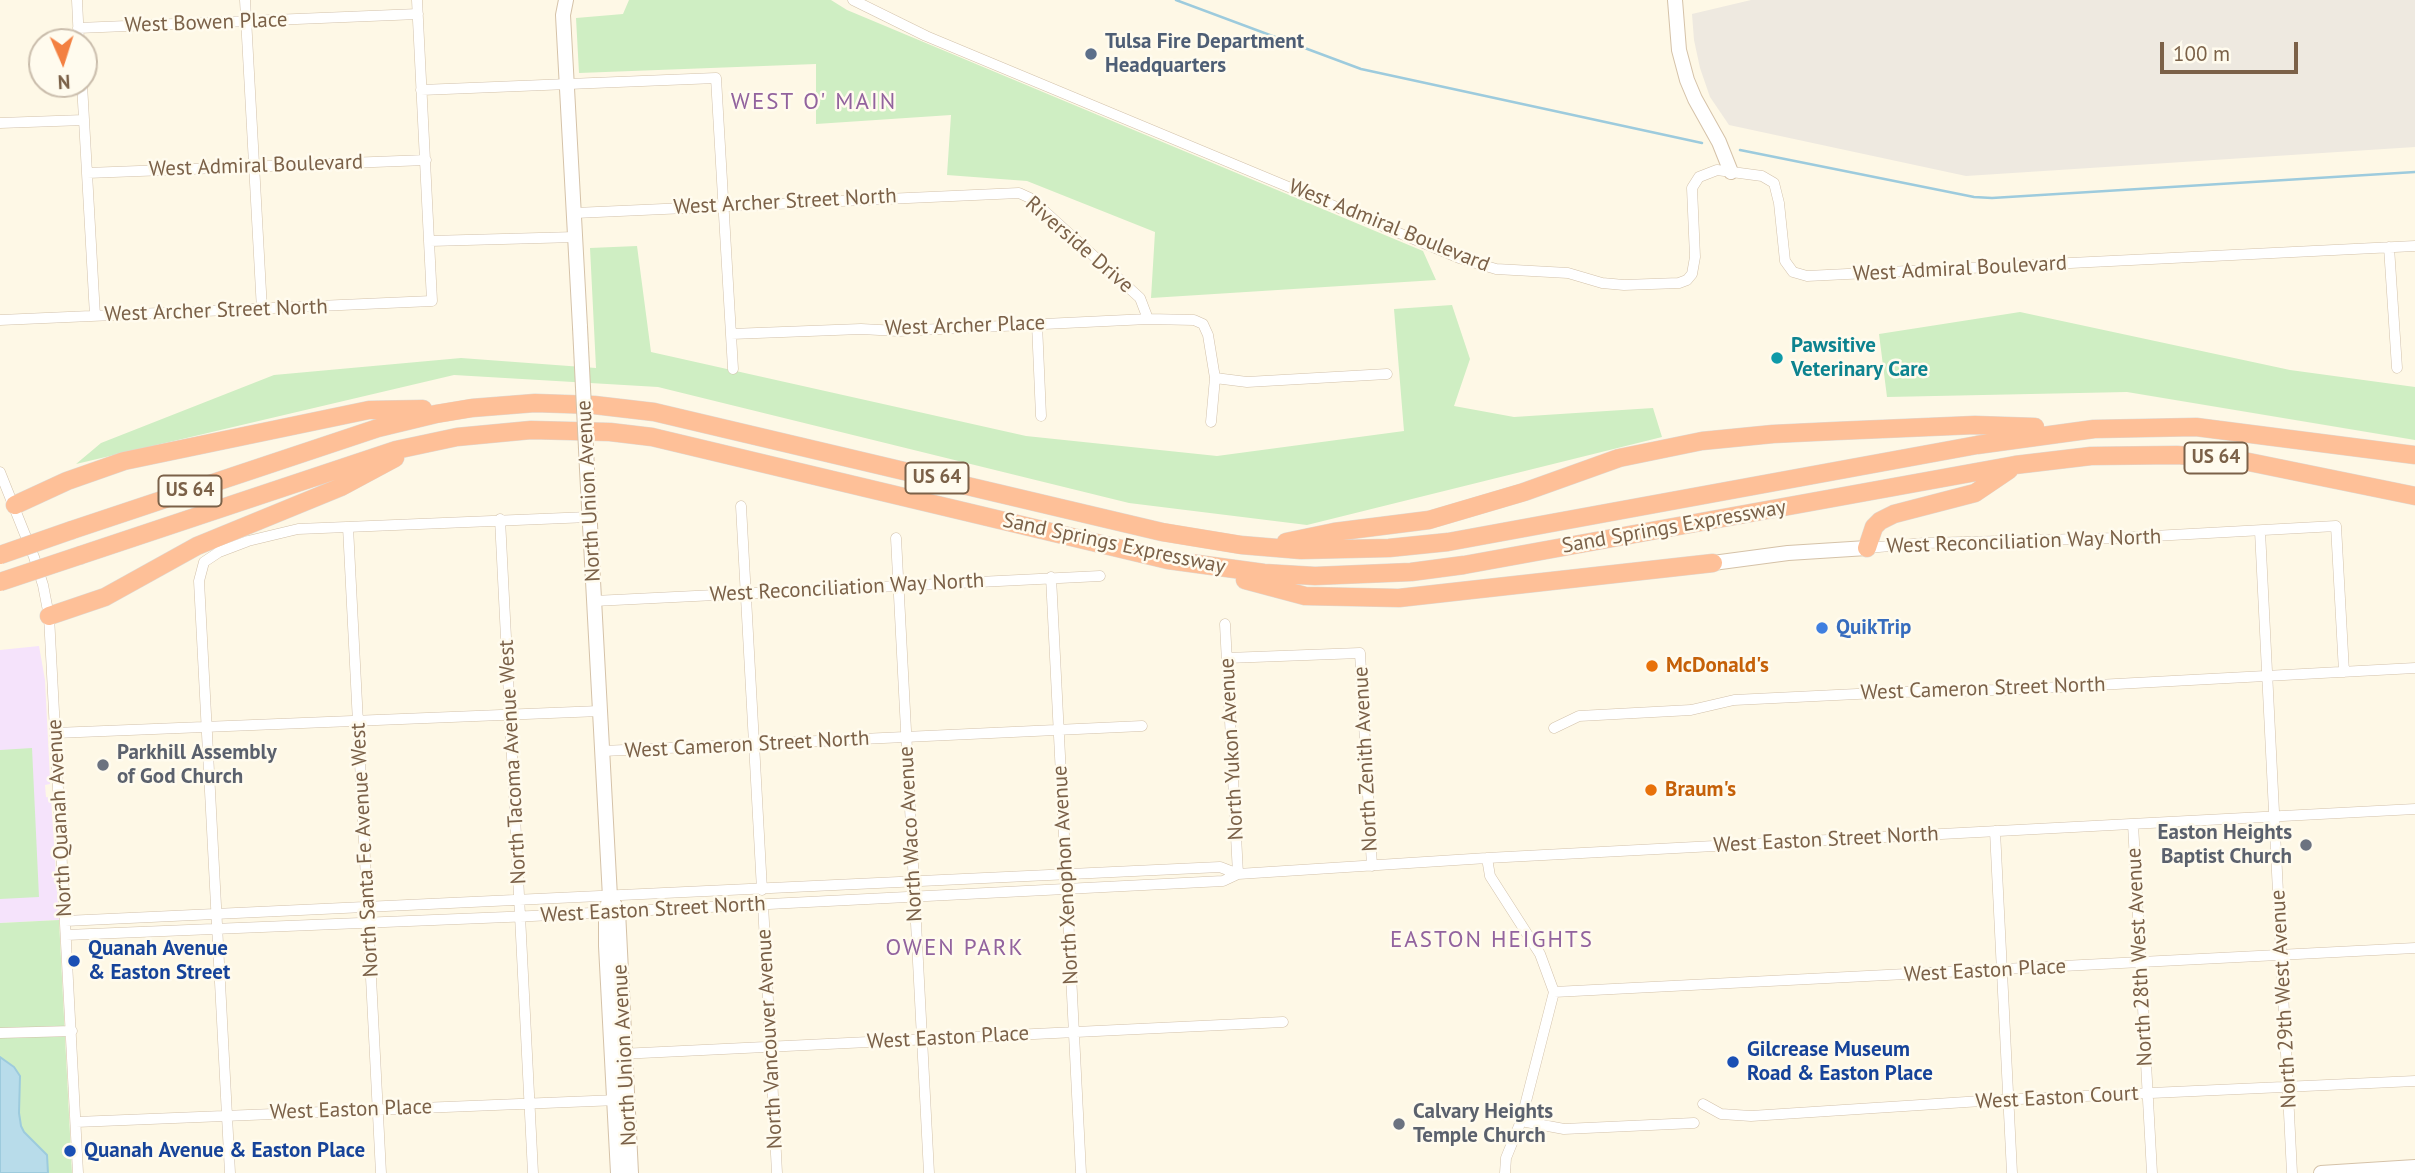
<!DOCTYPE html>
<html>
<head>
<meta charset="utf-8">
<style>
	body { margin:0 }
	#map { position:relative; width:2415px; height:1173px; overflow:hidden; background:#fef8e6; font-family:"PT Sans",sans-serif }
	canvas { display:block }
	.north { position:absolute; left:28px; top:28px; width:70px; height:70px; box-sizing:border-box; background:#fffbee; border:2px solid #cabdac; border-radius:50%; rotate:177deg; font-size:19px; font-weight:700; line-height:28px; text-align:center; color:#7b6148 }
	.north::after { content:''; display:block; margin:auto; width:24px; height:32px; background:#f38041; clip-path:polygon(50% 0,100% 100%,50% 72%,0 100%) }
	.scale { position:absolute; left:2160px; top:42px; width:138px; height:32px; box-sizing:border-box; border:4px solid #7b6148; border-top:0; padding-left:9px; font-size:21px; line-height:24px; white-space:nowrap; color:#7b6148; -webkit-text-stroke:5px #fffbee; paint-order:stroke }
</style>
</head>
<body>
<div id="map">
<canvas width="2415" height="1173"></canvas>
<div class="north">N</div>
<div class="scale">100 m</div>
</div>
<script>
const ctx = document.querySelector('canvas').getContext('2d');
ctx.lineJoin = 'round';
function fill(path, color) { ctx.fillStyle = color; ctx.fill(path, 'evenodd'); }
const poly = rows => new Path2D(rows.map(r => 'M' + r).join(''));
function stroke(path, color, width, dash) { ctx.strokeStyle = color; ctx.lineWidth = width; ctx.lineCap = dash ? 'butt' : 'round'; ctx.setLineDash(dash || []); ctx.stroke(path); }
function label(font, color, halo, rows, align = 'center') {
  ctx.font = font + ' "PT Sans",sans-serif'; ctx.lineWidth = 5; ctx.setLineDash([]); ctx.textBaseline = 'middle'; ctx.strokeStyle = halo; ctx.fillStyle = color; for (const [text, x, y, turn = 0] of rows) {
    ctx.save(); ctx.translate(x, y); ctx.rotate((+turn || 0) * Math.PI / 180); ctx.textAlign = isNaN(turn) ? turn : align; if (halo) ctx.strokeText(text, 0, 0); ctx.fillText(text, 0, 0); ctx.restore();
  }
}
const industrial = poly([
	[1751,0,2415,0,2415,147,1966,176,1729,125,1710,97,1700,68,1694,40,1692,14]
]);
const education = poly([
	[39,646,45,680,50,779,50,784,45,785,46,797,51,798,59,920,0,923,0,650]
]);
const green = poly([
	[629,0,831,0,847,10,1423,251,1436,280,1151,298,1155,232,1027,181,947,175,951,115,816,124,816,64,579,73,576,18,623,14],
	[637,246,651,352,1026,436,1217,456,1404,431,1394,309,1452,305,1470,359,1454,406,1514,417,1653,408,1662,437,1307,525,1129,503,658,387,454,375,76,464,101,443,274,375,461,358,596,368,590,248],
	[2020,312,2290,370,2415,387,2415,440,2127,392,1887,397,1879,334],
	[32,748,39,897,0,899,0,750],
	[59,920,72,1173,0,1173,0,923]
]);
const water = poly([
	[0,1057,14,1067,20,1076,19,1113,21,1126,24,1132,47,1155,48,1173,0,1173,0,1057]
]);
const stream = poly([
	[1176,0,1361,69,1702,143],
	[1740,150,1974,197,1992,198,2415,172]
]);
const street = poly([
	[77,0,79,42],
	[245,0,262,310],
	[853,0,926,36,1459,258,1496,269,1568,273,1602,283,1624,285,1679,283,1687,280,1692,274,1695,257,1692,188,1699,177,1717,170,1762,176,1774,183,1779,203,1785,261,1793,272,1807,276,2415,246],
	[78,28,418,14],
	[82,84,95,316],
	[421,90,716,78,733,369],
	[0,123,84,120],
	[87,173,426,160],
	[575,213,1019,193,1030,198,1140,298,1148,319],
	[430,241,576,237],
	[2389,247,2397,368],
	[0,320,432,301,417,0],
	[1037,324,1041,416],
	[731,334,861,329,898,331,1148,319,1194,320,1203,324,1208,335,1215,378,1211,422],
	[1215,378,1247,382,1387,374],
	[0,472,34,557,43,585,49,616,78,1173],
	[741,506,762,890],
	[500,519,533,1173],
	[348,527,381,1173],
	[2260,531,2292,1173],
	[896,538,929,1173],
	[1867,548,1925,543,2117,538,2336,526,2344,672],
	[1051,577,1081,1173],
	[594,601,1100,576],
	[1225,624,1238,874],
	[1227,658,1360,653,1372,866],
	[1554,728,1579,716,1691,710,1734,700,1898,692,2004,690,2415,668],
	[55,733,600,711],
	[603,751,1142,726],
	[2133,824,2152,1173],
	[1995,831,2012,1173],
	[1487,858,1490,876,1540,954,1554,992,1521,1121,1506,1158,1505,1173],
	[763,904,777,1173],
	[65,921,1220,867,1238,874,1487,858,2415,809],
	[66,935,532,916,1223,881,1238,874],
	[1554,992,2415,948],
	[0,1033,72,1031],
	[620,1054,1283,1022],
	[1703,1104,1721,1114,1751,1116,1997,1100,2415,1081],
	[1521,1121,1564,1129,1694,1123],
	[76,1122,618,1100],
	[230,1173,199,581,204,562,219,552,248,541,298,529,589,517]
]);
const secondary = poly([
	[566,0,563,15,580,327],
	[1675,0,1679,50,1687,80,1695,99,1719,142,1731,172],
	[587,469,610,897,606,911,606,946,618,1173],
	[1713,563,1788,553,1867,548],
	[610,897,618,911,631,1173],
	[2321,1173,2415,1167]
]);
const highway = poly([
	[15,505,67,481,124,461,369,410,423,409],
	[72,530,378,428,436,414,472,408,535,403,594,405,654,412,1162,532,1241,545,1301,550,1389,548,1448,542,1977,445,2094,429,2196,427,2415,455],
	[1286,542,1334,532,1429,520,1524,492,1619,458,1702,441,1773,434,1836,431,1975,425,2035,427],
	[1867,548,1874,527,1880,521,1894,514,1975,493,2009,470],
	[81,555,396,450,457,437,531,430,610,432,652,437,1168,560,1264,573,1315,576,1411,572,1464,565,2015,465,2091,456,2177,455,2239,460,2415,496],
	[1245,580,1305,596,1399,598,1713,563],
	[49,616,105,597,197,546,341,487,395,458]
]);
const secondaryBridge = poly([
	[580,327,587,469]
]);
const highwayBridge = poly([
	[0,555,72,530],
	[0,582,81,555]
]);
const markers = [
	[1091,54,7,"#5c6f8a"],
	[1777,358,7,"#0f9aa8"],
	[1822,628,7,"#3f7fe0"],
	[1652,666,7,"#e8710a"],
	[103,765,7,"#6b7280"],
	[1651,790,7,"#e8710a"],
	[2306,845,7,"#6b7280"],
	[74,961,7,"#1a4fb4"],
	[1733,1062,7,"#1a4fb4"],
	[1399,1124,7,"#6b7280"],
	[70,1151,7,"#1a4fb4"]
];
const shields = [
	[2216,458,63],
	[937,478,63],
	[190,491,63]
];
const shieldNames = [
	["US 64",2216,458],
	["US 64",937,478],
	["US 64",190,491]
];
const streetNames = [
	["West Bowen Place",206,23,-2],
	["West Admiral Boulevard",256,166,-2],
	["West Archer Street North",785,202,-3],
	["West Admiral Boulevard",1389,226,22],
	["Riverside Drive",1079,245,41],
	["West Admiral Boulevard",1960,269,-3],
	["West Archer Street North",216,311,-2],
	["West Archer Place",965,326,-2],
	["North Union Avenue",589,491,-93],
	["Sand Springs Expressway",1674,527,-10],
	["West Reconciliation Way North",2024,542,-2],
	["Sand Springs Expressway",1114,544,12],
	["West Reconciliation Way North",847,588,-3],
	["West Cameron Street North",1983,689,-2],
	["West Cameron Street North",747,745,-3],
	["North Yukon Avenue",1232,749,-93],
	["North Zenith Avenue",1366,759,-93],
	["North Tacoma Avenue West",513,762,-93],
	["North Quanah Avenue",60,818,-93],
	["North Waco Avenue",911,834,-93],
	["West Easton Street North",1826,840,-3],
	["North Santa Fe Avenue West",365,850,-93],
	["North Xenophon Avenue",1066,875,-93],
	["West Easton Street North",653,910,-3],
	["North 28th West Avenue",2140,957,-93],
	["West Easton Place",1985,971,-3],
	["North 29th West Avenue",2284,999,-93],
	["West Easton Place",948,1038,-3],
	["North Vancouver Avenue",770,1039,-93],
	["North Union Avenue",625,1055,-93],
	["West Easton Court",2057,1098,-3],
	["West Easton Place",351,1110,-2]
];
const serviceNames = [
	["Tulsa Fire Department",1105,42],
	["Headquarters",1105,66]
];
const cultureNames = [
	["Pawsitive",1791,346],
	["Veterinary Care",1791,370]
];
const shopNames = [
	["QuikTrip",1836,628]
];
const foodNames = [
	["McDonald's",1666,666],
	["Braum's",1665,790]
];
const worshipNames = [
	["Parkhill Assembly",117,753],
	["of God Church",117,777],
	["Easton Heights",2292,833,"right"],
	["Baptist Church",2292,857,"right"],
	["Calvary Heights",1413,1112],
	["Temple Church",1413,1136]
];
const transitNames = [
	["Quanah Avenue",88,949],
	["& Easton Street",88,973],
	["Gilcrease Museum",1747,1050],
	["Road & Easton Place",1747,1074],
	["Quanah Avenue & Easton Place",84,1151]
];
const neighbourhoodNames = [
	["WEST O' MAIN",814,102],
	["EASTON HEIGHTS",1492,940],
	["OWEN PARK",955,948]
];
fill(industrial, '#eee9e0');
fill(education, '#f5e3fb');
fill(green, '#cfeec3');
fill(water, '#b8dcea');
stroke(water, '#9dcbdd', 2);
stroke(stream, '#9dcbdd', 2.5);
stroke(street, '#d2c1aa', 11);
stroke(secondary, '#d5c2a8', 16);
stroke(highway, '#dfd9d3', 19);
stroke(street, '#fff', 10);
stroke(secondary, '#fff', 14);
stroke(highway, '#fec098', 18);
stroke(secondaryBridge, '#d5c2a8', 16, []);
stroke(highwayBridge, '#dfd9d3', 19, []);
stroke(secondaryBridge, '#fff', 14);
stroke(highwayBridge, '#fec098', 18);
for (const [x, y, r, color] of markers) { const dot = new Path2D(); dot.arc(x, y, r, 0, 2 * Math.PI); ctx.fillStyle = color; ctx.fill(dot); stroke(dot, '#fffbee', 2.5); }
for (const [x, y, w] of shields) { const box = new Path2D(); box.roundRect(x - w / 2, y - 15.5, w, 31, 5); ctx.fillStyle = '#fffbee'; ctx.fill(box); stroke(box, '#7b6148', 2); }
label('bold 19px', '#7b6148', null, shieldNames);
label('21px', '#7b6148', '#fffbee', streetNames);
label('bold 21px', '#4e5e75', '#fffbee', serviceNames, 'left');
label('bold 21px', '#0d838f', '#fffbee', cultureNames, 'left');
label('bold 21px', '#366cbe', '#fffbee', shopNames, 'left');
label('bold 21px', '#c56008', '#fffbee', foodNames, 'left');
label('bold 21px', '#5b616d', '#fffbee', worshipNames, 'left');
label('bold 21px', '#164399', '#fffbee', transitNames, 'left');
ctx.letterSpacing = '2px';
label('23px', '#92639e', '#fffbee', neighbourhoodNames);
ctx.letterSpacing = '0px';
</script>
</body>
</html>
